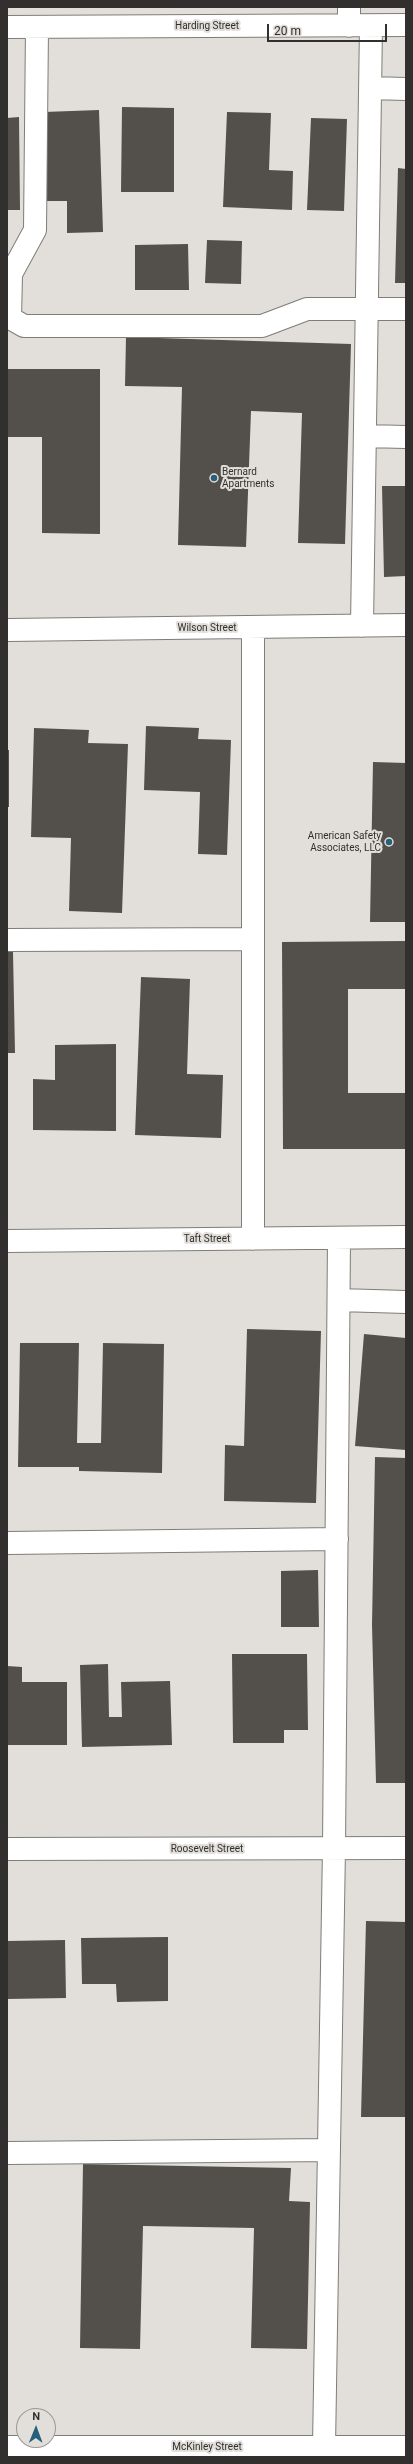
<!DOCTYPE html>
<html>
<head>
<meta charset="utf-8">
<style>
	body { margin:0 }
	#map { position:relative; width:413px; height:2464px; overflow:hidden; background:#e2dfda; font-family:Roboto,sans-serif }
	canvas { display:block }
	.frame { position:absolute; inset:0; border:8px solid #31302e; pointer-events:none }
	.north { position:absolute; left:16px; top:2408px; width:40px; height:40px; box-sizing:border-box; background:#e2dfda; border:1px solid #9b9995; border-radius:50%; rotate:1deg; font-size:11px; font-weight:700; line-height:16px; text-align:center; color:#31302e }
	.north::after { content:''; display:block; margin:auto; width:14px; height:18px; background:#295f7a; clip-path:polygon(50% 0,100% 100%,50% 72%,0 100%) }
	.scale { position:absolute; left:267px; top:24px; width:120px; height:18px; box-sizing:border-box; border:2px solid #31302e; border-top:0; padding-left:5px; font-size:12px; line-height:14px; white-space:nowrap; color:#31302e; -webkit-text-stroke:3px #e2dfda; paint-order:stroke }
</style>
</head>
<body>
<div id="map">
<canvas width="413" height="2464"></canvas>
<div class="frame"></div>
<div class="north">N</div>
<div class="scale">20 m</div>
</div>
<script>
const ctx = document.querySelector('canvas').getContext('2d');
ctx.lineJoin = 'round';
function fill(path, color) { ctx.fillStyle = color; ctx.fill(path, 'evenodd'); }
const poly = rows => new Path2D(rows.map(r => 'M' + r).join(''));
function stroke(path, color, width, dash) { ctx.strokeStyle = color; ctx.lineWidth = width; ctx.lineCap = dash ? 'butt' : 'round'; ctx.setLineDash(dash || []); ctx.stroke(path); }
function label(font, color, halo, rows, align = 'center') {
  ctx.font = font + ' Roboto,sans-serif'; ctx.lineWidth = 4; ctx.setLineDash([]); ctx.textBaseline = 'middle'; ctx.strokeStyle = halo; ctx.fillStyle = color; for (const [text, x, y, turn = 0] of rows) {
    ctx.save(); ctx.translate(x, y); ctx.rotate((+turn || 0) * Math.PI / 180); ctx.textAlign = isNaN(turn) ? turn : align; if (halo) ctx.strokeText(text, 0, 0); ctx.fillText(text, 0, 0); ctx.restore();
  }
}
const building = poly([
	[122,107,174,108,174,192,121,192],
	[99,110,103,232,67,233,67,201,46,201,44,112],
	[227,112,271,113,269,170,293,171,292,210,223,207],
	[19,117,20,210,7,210,7,118],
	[311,118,347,119,344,211,307,210],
	[398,168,406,169,406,283,395,283],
	[207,240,242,241,241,284,205,283],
	[188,244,189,290,135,290,135,245],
	[126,337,351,344,345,544,298,543,302,413,251,411,246,547,178,545,182,387,125,386],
	[7,369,100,369,100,534,42,533,42,437,7,437],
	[382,486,406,486,406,576,384,577],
	[146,726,199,728,198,739,231,740,227,855,198,854,200,792,144,790],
	[34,728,89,730,88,743,128,744,122,913,69,911,71,838,31,837],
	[7,750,9,750,9,807,7,807],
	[373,762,406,763,406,922,370,922],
	[406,941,406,989,348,989,348,1093,406,1093,406,1149,283,1149,282,942],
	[7,952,13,952,15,1053,7,1053],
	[141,977,190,979,187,1074,223,1075,221,1138,135,1135],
	[116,1044,116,1131,33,1130,33,1079,55,1080,55,1045],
	[247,1329,321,1331,316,1503,224,1501,225,1445,244,1446],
	[364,1334,406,1338,406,1450,355,1446],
	[20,1343,79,1343,77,1443,101,1443,103,1343,164,1344,162,1473,79,1471,79,1467,18,1467],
	[375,1457,406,1458,406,1783,376,1783,372,1625],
	[318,1570,319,1627,281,1627,281,1571],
	[232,1654,307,1654,308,1730,284,1730,284,1743,233,1743],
	[108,1664,109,1717,122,1717,121,1682,170,1681,172,1745,82,1747,80,1665],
	[7,1666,22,1667,22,1682,67,1682,67,1745,7,1745],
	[366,1921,406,1922,406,2117,361,2117],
	[168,1937,168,2001,117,2002,116,1984,82,1984,81,1938],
	[65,1940,66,1998,7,1999,7,1941],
	[83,2164,291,2168,289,2201,310,2202,307,2349,251,2348,254,2228,143,2226,140,2349,80,2348]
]);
const minor = poly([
	[349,26,349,7],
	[7,27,406,25],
	[37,27,35,230,11,274,10,318,24,326,262,326,307,309,406,309],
	[370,88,406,89],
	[365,436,406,437],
	[362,626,371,26],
	[253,628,253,1239],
	[7,630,406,625],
	[7,940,253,939],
	[7,1241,406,1237],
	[339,1300,406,1302],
	[7,1543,337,1539],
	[7,1849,406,1848],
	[7,2153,329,2150],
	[324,2446,334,1848,339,1239],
	[7,2447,406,2447]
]);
const markers = [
	[214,478,4,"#295f7a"],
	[389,842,4,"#295f7a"]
];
const streetNames = [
	["Harding Street",207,26],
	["Wilson Street",207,628],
	["Taft Street",207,1239],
	["Roosevelt Street",207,1849],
	["McKinley Street",207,2447]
];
const poiNames = [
	["Bernard",222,472],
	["Apartments",222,484],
	["American Safety",381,836,"right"],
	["Associates, LLC",381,848,"right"]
];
fill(building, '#53504c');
stroke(minor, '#7f7d78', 24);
stroke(minor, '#fff', 22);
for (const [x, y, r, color] of markers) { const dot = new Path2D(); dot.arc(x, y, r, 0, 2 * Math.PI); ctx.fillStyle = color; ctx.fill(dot); stroke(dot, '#e2dfda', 1.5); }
label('10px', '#31302e', '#e2dfda', streetNames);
label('10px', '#31302e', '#e2dfda', poiNames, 'left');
</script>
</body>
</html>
